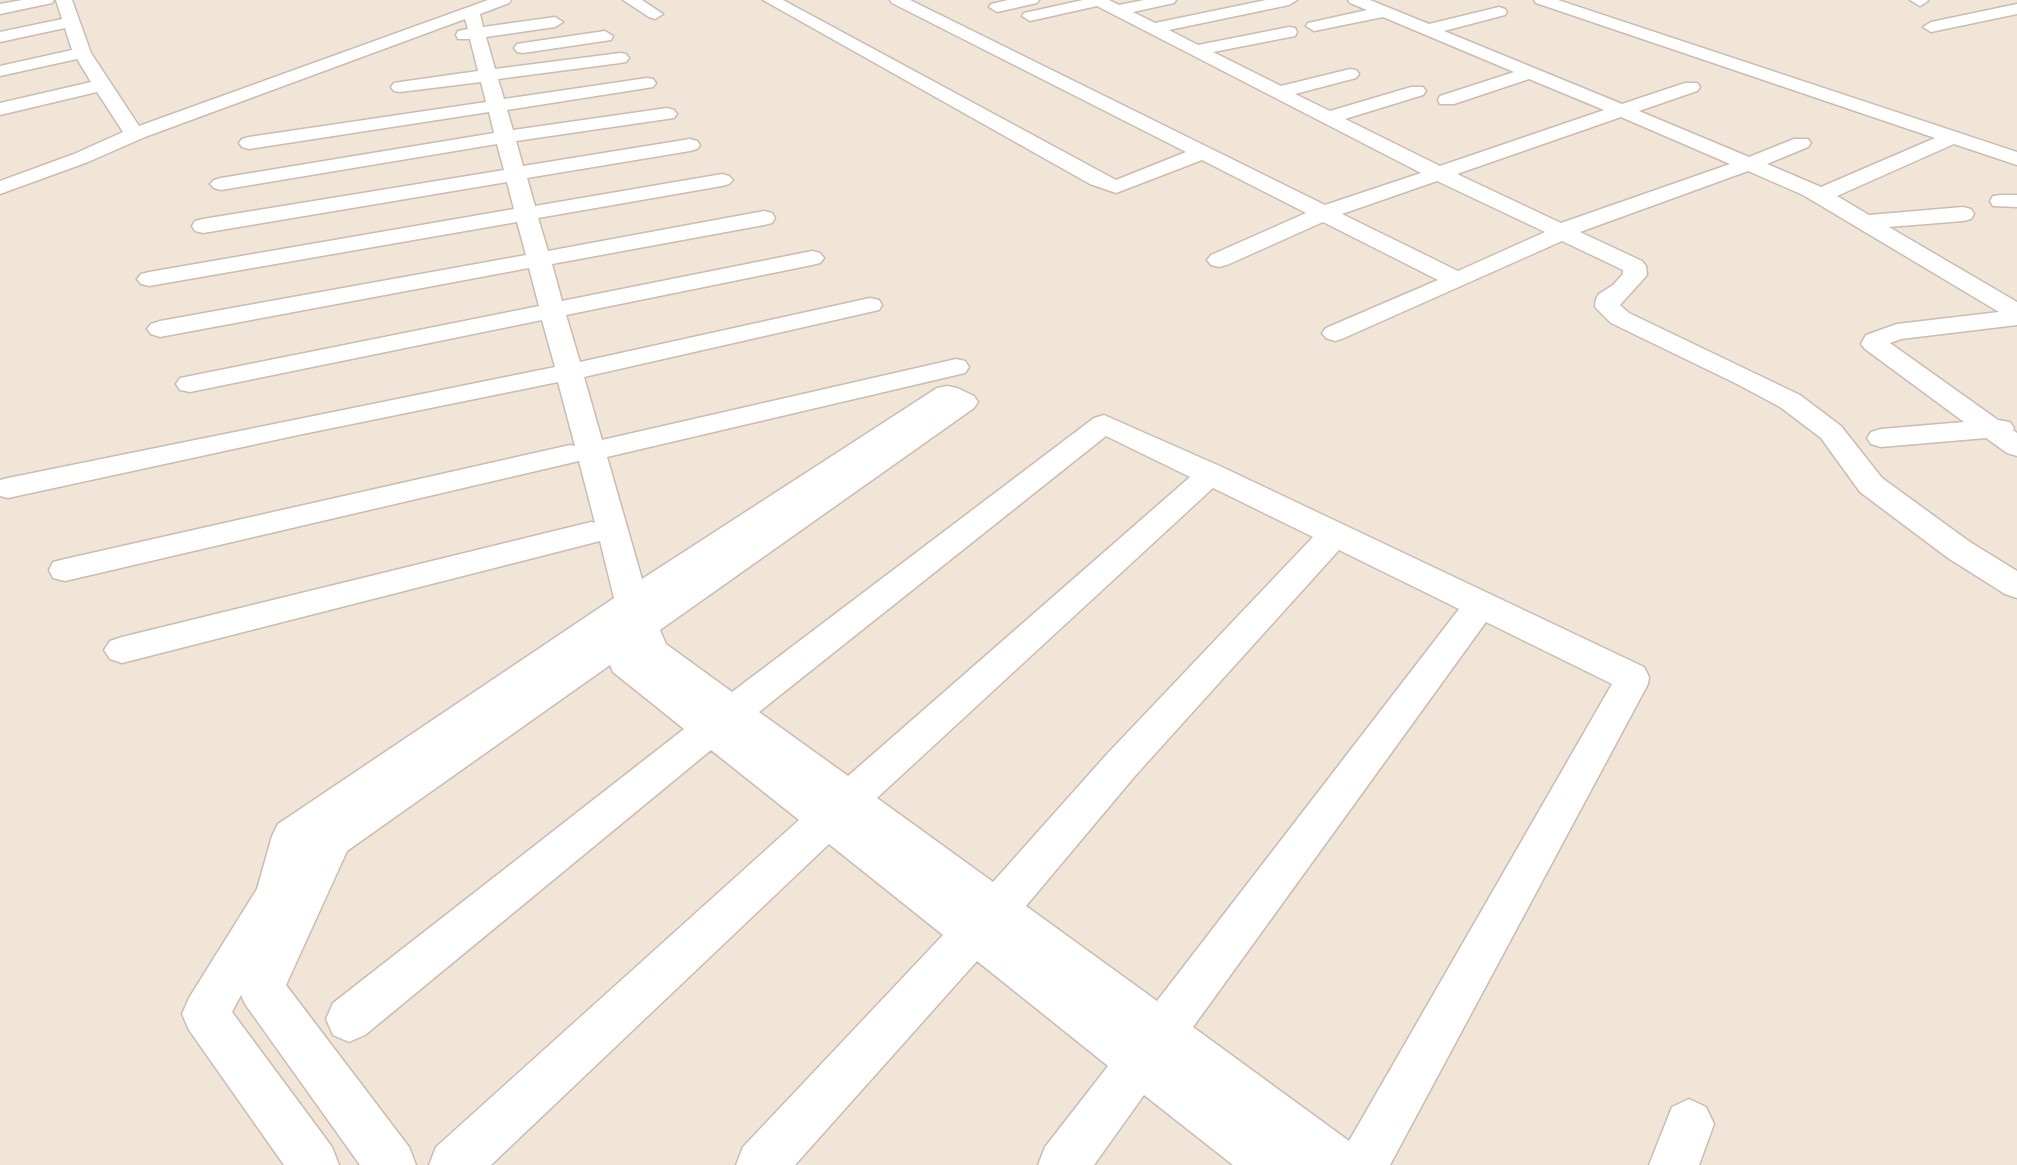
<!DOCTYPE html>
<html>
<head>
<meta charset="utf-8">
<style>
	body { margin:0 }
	canvas { display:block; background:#faf3e9 }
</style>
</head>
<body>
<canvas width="2017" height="1165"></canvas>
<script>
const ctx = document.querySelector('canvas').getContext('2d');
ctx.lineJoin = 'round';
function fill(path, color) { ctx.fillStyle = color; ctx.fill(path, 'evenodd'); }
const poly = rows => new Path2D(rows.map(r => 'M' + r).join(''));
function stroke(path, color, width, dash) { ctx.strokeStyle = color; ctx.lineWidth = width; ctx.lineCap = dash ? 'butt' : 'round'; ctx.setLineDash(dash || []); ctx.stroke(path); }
const residential = poly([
	[0,0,2017,0,2017,1165,0,1165]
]);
const minor = poly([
	[22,0,54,0,52,3,0,14,0,4,22,0],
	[56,0,72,0,91,53,139,126,488,0,511,0,509,3,480,14,483,27,555,17,563,22,555,27,486,37,495,69,620,53,626,54,629,58,626,62,620,63,498,79,504,99,647,78,653,79,656,83,653,87,647,88,507,110,513,130,667,108,674,110,677,114,674,118,516,141,523,166,690,139,697,141,700,145,697,149,690,151,527,178,535,206,722,174,729,176,733,180,729,184,722,186,538,218,548,251,764,211,772,213,775,218,772,223,764,225,552,264,562,301,812,251,820,253,824,258,820,263,812,265,566,315,580,362,870,298,879,300,882,305,879,310,870,312,584,377,602,440,956,359,965,361,969,367,965,373,607,457,642,579,937,388,947,386,957,388,974,396,978,402,974,408,660,630,666,644,732,692,1094,418,1104,415,1222,467,1644,667,1649,677,1648,684,1390,1165,1233,1165,1144,1095,1094,1165,1038,1165,1045,1147,1108,1066,977,961,795,1165,736,1165,743,1147,943,935,829,844,491,1165,429,1165,436,1147,799,820,711,750,365,1035,349,1042,333,1035,326,1019,333,1003,684,729,613,672,610,665,347,851,286,985,409,1147,416,1165,360,1165,245,1004,241,995,232,1012,332,1147,339,1165,284,1165,189,1030,182,1014,189,998,257,889,272,836,278,824,614,598,600,541,122,663,110,659,104,650,110,641,122,637,591,522,595,523,579,461,65,581,53,578,49,570,53,562,65,559,570,445,575,446,558,382,298,435,8,498,0,496,0,480,8,478,555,367,542,320,190,392,180,390,176,384,180,378,190,376,539,306,529,268,160,337,151,334,147,329,151,324,160,321,526,255,517,222,149,286,141,284,137,279,141,274,149,272,514,209,507,182,203,233,195,231,192,226,195,221,203,219,504,170,497,144,221,190,214,188,210,184,214,180,221,178,494,133,489,112,249,149,242,147,239,143,242,139,249,137,486,102,481,82,400,92,394,91,391,87,394,83,400,82,478,71,470,39,458,39,456,35,458,31,468,29,465,19,145,137,88,162,0,194,0,181,74,154,123,132,97,92,0,115,0,103,91,82,77,59,0,76,0,66,72,50,65,28,0,42,0,32,62,19,56,0],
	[1106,436,1190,477,848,776,759,712,1106,436],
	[1213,488,1313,537,1107,754,993,882,877,798,1213,488],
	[1339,550,1459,609,1157,1001,1026,906,1135,776,1339,550],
	[1486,622,1612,684,1349,1141,1193,1027,1486,622],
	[623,0,642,0,663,14,655,19,649,17,623,0],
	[763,0,783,0,1116,180,1186,152,892,3,890,0,910,0,1325,205,1421,173,1097,6,1030,21,1022,16,1024,13,1083,0,1109,0,1119,5,1144,0,1176,0,1174,3,1133,12,1155,23,1266,0,1297,0,1289,5,1169,30,1198,45,1289,27,1295,28,1297,32,1295,36,1213,52,1281,86,1350,69,1356,70,1359,74,1356,78,1295,94,1330,111,1411,87,1423,87,1426,91,1423,95,1345,119,1440,166,1604,110,1529,79,1454,104,1440,104,1438,100,1440,96,1514,72,1383,17,1314,31,1306,26,1308,23,1367,10,1350,3,1348,0,1370,0,1429,24,1499,7,1505,9,1507,12,1505,15,1444,31,1622,104,1685,83,1697,83,1700,87,1697,91,1639,111,1749,157,1794,139,1808,139,1811,143,1808,147,1767,164,1821,187,1935,138,1536,3,1534,0,1558,0,2017,152,2017,165,1954,144,1837,196,1869,215,1963,207,1971,209,1974,214,1971,219,1963,221,1889,227,2017,302,2017,325,1901,339,1890,343,1998,420,2010,422,2014,428,2013,430,2017,433,2017,456,2007,453,1986,438,1881,447,1871,444,1867,438,1871,432,1881,429,1964,422,1865,349,1861,344,1866,335,1897,324,1999,312,1803,195,1748,171,1580,232,1642,261,1646,266,1647,275,1620,305,1629,313,1800,395,1841,426,1882,478,1970,542,2017,571,2017,598,2005,594,1948,558,1860,492,1821,438,1780,407,1737,384,1611,323,1595,307,1596,299,1599,294,1613,285,1623,274,1623,270,1562,241,1344,338,1335,341,1326,338,1322,333,1326,328,1438,280,1323,222,1227,265,1219,267,1211,265,1207,260,1211,255,1306,213,1202,160,1116,193,1090,184,763,0],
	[1621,117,1730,164,1561,223,1457,174,1621,117],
	[1437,181,1545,232,1458,271,1342,214,1437,181],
	[1008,0,1039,0,1037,3,997,12,989,7,991,4,1008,0],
	[1910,0,1927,0,1928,1,1920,6,1910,0],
	[2017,4,2017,14,1931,32,1923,27,1931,22,2017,4],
	[605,31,613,36,611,40,523,53,517,52,514,48,517,44,523,43,605,31],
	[2001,195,2017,195,2017,207,1993,206,1990,201,1993,196,2001,195],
	[1689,1099,1706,1107,1714,1124,1699,1165,1649,1165,1672,1107,1689,1099]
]);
fill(residential, '#f1e5d8');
stroke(minor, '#cbbbb0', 3);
fill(minor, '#fff');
</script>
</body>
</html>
